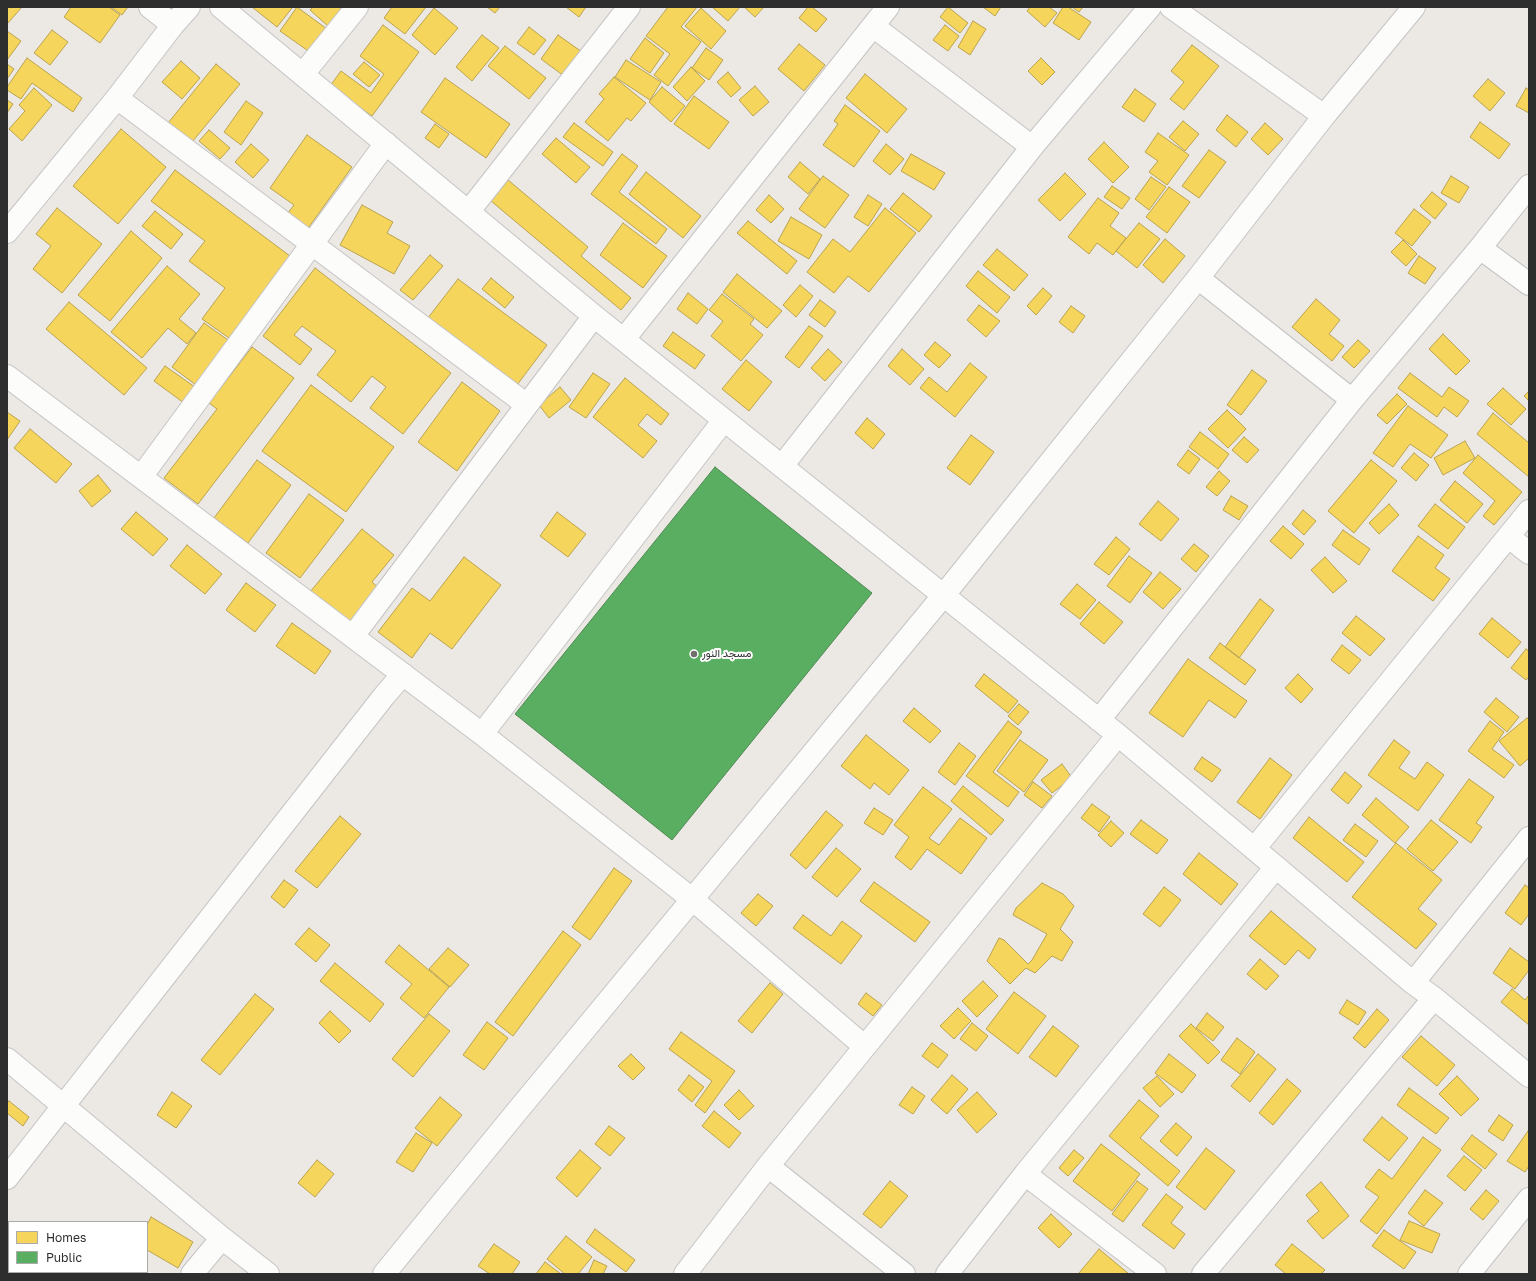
<!DOCTYPE html>
<html>
<head>
<meta charset="utf-8">
<style>
	body { margin:0 }
	#map { position:relative; width:1536px; height:1281px; overflow:hidden; background:#ece8e4; font-family:"Golos Text",sans-serif }
	canvas { display:block }
	.frame { position:absolute; inset:0; border:8px solid #2e2e2e; pointer-events:none }
	.legend { position:absolute; left:8px; top:1221px; width:140px; height:52px; box-sizing:border-box; background:#fff; border:1px solid #ababab; margin:0; padding:5px 7px; list-style:none; font-size:12px; color:#2e2e2e }
	.legend li { display:flex; align-items:center; gap:8px; height:20px }
	.legend b { width:20px; border:1px solid #ababab }
</style>
</head>
<body>
<div id="map">
<canvas width="1536" height="1281"></canvas>
<div class="frame"></div>
<ul class="legend">
<li><b style="height:11px;background:#f6d55c"></b>Homes</li>
<li><b style="height:11px;background:#5aae61"></b>Public</li>
</ul>
</div>
<script>
const ctx = document.querySelector('canvas').getContext('2d');
ctx.lineJoin = 'round';
function fill(path, color) { ctx.fillStyle = color; ctx.fill(path, 'evenodd'); }
const poly = rows => new Path2D(rows.map(r => 'M' + r).join(''));
function stroke(path, color, width, dash) { ctx.strokeStyle = color; ctx.lineWidth = width; ctx.lineCap = dash ? 'butt' : 'round'; ctx.setLineDash(dash || []); ctx.stroke(path); }
function label(font, color, halo, rows, align = 'center') {
  ctx.font = font + ' "Golos Text",Vazirmatn,sans-serif'; ctx.lineWidth = 4; ctx.setLineDash([]); ctx.textBaseline = 'middle'; ctx.strokeStyle = halo; ctx.fillStyle = color; for (const [text, x, y, turn = 0] of rows) {
    ctx.save(); ctx.translate(x, y); ctx.rotate((+turn || 0) * Math.PI / 180); ctx.textAlign = isNaN(turn) ? turn : align; if (halo) ctx.strokeText(text, 0, 0); ctx.fillText(text, 0, 0); ctx.restore();
  }
}
const homes = poly([
	[7,7,22,7,8,23,7,22,7,7],
	[71,7,109,7,120,15,100,43,64,17,71,7],
	[111,7,128,7,122,15,111,7],
	[252,7,291,7,292,8,277,27,252,7],
	[297,7,338,37,321,60,280,31,297,7],
	[313,7,339,7,343,11,329,27,310,10,313,7],
	[392,7,426,7,405,34,384,18,392,7],
	[487,7,500,7,495,13,487,7],
	[566,7,586,7,579,17,566,7],
	[668,7,697,7,681,27,701,42,668,86,654,75,670,54,646,36,668,7],
	[712,7,740,7,728,21,712,7],
	[744,7,764,7,755,17,744,7],
	[808,7,812,7,827,19,816,32,799,18,808,7],
	[948,7,968,23,960,33,940,17,948,7],
	[983,7,1001,7,995,16,983,7],
	[1030,7,1049,7,1057,13,1045,27,1027,11,1030,7],
	[1063,7,1068,7,1091,22,1079,40,1053,23,1063,7],
	[1072,7,1083,7,1079,12,1072,7],
	[434,8,458,28,435,55,412,35,434,8],
	[701,8,726,31,711,49,685,26,701,8],
	[973,21,986,29,970,55,958,47,973,21],
	[383,25,419,52,372,116,330,86,341,71,371,93,384,74,360,56,383,25],
	[945,25,959,36,948,51,933,40,945,25],
	[529,27,546,40,534,55,517,43,529,27],
	[52,30,68,42,50,65,34,53,52,30],
	[7,31,21,41,7,60,7,31],
	[482,35,499,48,472,81,456,67,482,35],
	[558,35,582,52,564,76,541,59,558,35],
	[645,38,664,53,650,73,630,59,645,38],
	[799,44,825,65,804,91,778,69,799,44],
	[1192,45,1219,66,1184,110,1170,99,1184,82,1171,71,1192,45],
	[505,46,546,78,529,99,488,66,505,46],
	[706,48,723,60,709,80,692,68,706,48],
	[27,58,82,98,73,112,32,83,21,99,7,90,7,87,27,58],
	[1041,58,1055,72,1042,85,1028,71,1041,58],
	[626,60,661,82,650,100,615,77,626,60],
	[181,61,200,78,182,99,162,82,181,61],
	[364,62,380,75,369,87,353,74,364,62],
	[7,64,14,69,7,79,7,64],
	[216,64,240,84,192,142,168,123,216,64],
	[691,67,705,81,687,101,673,87,691,67],
	[728,72,741,88,731,97,717,82,728,72],
	[865,74,907,109,887,133,846,98,865,74],
	[614,77,646,103,631,121,627,118,608,141,585,122,604,99,599,94,614,77],
	[445,78,510,124,486,158,421,112,445,78],
	[1488,79,1505,93,1490,111,1473,96,1488,79],
	[755,86,769,102,753,116,739,100,755,86],
	[662,87,685,106,671,122,649,102,662,87],
	[34,88,52,105,22,141,9,129,25,111,19,105,34,88],
	[1526,88,1529,90,1529,113,1516,106,1526,88],
	[1135,89,1156,104,1144,122,1122,107,1135,89],
	[694,96,729,122,709,149,674,124,694,96],
	[7,100,13,104,7,113,7,100],
	[246,101,263,113,241,145,224,132,246,101],
	[845,105,880,131,854,167,823,145,838,124,834,121,845,105],
	[1227,115,1248,132,1236,147,1216,130,1227,115],
	[1183,121,1199,134,1185,151,1169,137,1183,121],
	[1480,122,1510,144,1499,159,1470,137,1480,122],
	[574,123,613,152,603,166,563,137,574,123],
	[1265,123,1283,139,1268,155,1251,139,1265,123],
	[435,124,449,134,439,148,425,138,435,124],
	[121,129,166,167,118,224,73,186,121,129],
	[209,130,230,148,220,159,199,141,209,130],
	[1158,133,1189,155,1167,185,1149,172,1158,161,1145,152,1158,133],
	[307,135,352,167,301,238,280,223,294,205,270,188,307,135],
	[556,138,590,167,576,183,542,154,556,138],
	[1104,142,1129,167,1113,183,1088,159,1104,142],
	[251,144,269,160,253,178,235,162,251,144],
	[886,144,904,159,890,175,873,161,886,144],
	[1209,150,1226,162,1199,198,1182,186,1209,150],
	[622,154,638,166,619,192,667,229,656,244,591,194,622,154],
	[911,154,945,173,934,190,901,171,911,154],
	[800,162,820,179,808,194,788,177,800,162],
	[175,170,290,256,229,338,202,319,225,288,189,261,205,241,151,201,175,170],
	[646,172,701,216,683,238,629,194,646,172],
	[1065,173,1086,194,1060,221,1038,200,1065,173],
	[823,176,849,195,825,228,799,209,823,176],
	[1451,176,1469,187,1459,203,1441,193,1451,176],
	[1151,177,1166,187,1149,210,1135,199,1151,177],
	[508,180,588,247,581,256,631,298,621,310,491,201,508,180],
	[1112,186,1130,198,1122,209,1104,197,1112,186],
	[1169,187,1190,202,1167,233,1146,217,1169,187],
	[1432,192,1447,204,1435,219,1420,206,1432,192],
	[903,193,932,216,919,232,890,209,903,193],
	[769,195,784,209,771,223,756,210,769,195],
	[868,195,882,204,868,226,854,217,868,195],
	[1098,198,1119,213,1110,226,1126,238,1113,255,1097,243,1089,254,1068,237,1098,198],
	[362,205,393,222,387,233,410,246,394,274,340,245,362,205],
	[57,208,102,244,62,293,33,269,51,246,36,234,57,208],
	[885,208,916,233,869,292,848,276,834,293,807,272,833,239,850,252,885,208],
	[1414,209,1431,222,1412,246,1395,233,1414,209],
	[155,211,183,234,171,249,142,226,155,211],
	[791,217,822,235,809,259,778,241,791,217],
	[748,221,797,261,787,274,737,233,748,221],
	[623,223,667,256,643,288,600,255,623,223],
	[1139,223,1160,239,1137,268,1116,251,1139,223],
	[131,231,162,258,110,321,78,295,131,231],
	[1165,239,1185,256,1163,283,1143,265,1165,239],
	[1403,240,1417,254,1406,266,1391,252,1403,240],
	[997,249,1028,275,1014,291,983,265,997,249],
	[430,255,443,266,413,300,400,290,430,255],
	[1419,256,1436,268,1425,284,1408,273,1419,256],
	[167,266,200,294,179,319,196,333,187,344,168,328,142,358,111,332,167,266],
	[315,268,451,373,403,434,370,408,386,387,372,376,351,402,317,375,336,351,302,326,294,335,312,349,300,365,263,336,315,268],
	[978,271,1010,297,997,313,966,286,978,271],
	[737,274,782,311,767,328,723,292,737,274],
	[491,278,514,297,505,308,482,289,491,278],
	[458,279,547,345,514,389,424,323,458,279],
	[800,285,813,296,796,317,783,305,800,285],
	[1043,288,1052,296,1036,315,1027,306,1043,288],
	[688,293,708,309,697,324,677,309,688,293],
	[722,294,754,319,750,324,763,335,741,361,711,336,723,321,709,310,722,294],
	[1316,299,1340,320,1329,334,1344,346,1332,361,1292,327,1316,299],
	[820,300,836,312,825,327,809,315,820,300],
	[69,302,147,368,124,395,46,329,69,302],
	[979,305,1000,321,986,337,967,320,979,305],
	[1071,306,1085,316,1073,333,1059,322,1071,306],
	[204,323,228,340,196,385,172,367,204,323],
	[809,326,823,336,799,368,785,357,809,326],
	[673,332,705,355,695,369,663,346,673,332],
	[1443,334,1470,361,1456,375,1429,349,1443,334],
	[1358,340,1370,351,1354,368,1342,357,1358,340],
	[935,342,951,355,939,368,924,355,935,342],
	[252,347,294,378,198,504,164,478,217,409,209,403,252,347],
	[828,349,842,362,825,381,811,368,828,349],
	[902,349,924,369,910,385,888,366,902,349],
	[746,360,772,382,749,411,722,389,746,360],
	[970,363,987,377,955,417,920,388,929,377,947,392,970,363],
	[165,366,195,387,184,403,154,381,165,366],
	[1252,370,1267,381,1241,415,1227,405,1252,370],
	[593,373,610,384,586,418,569,407,593,373],
	[1410,373,1442,397,1449,387,1469,401,1457,417,1444,407,1437,417,1398,388,1410,373],
	[625,378,669,414,661,425,647,414,638,425,657,441,643,458,593,417,625,378],
	[462,382,500,411,457,471,418,442,462,382],
	[311,385,394,447,346,512,262,451,311,385],
	[560,387,571,400,549,418,539,405,560,387],
	[1503,388,1526,409,1511,425,1487,404,1503,388],
	[1529,391,1529,401,1524,396,1529,391],
	[1397,394,1407,404,1387,424,1377,415,1397,394],
	[1408,406,1448,435,1431,458,1410,444,1393,467,1373,453,1408,406],
	[1227,410,1246,429,1228,448,1208,429,1227,410],
	[7,412,20,421,7,440,7,412],
	[1493,413,1529,443,1529,477,1477,434,1493,413],
	[867,418,885,434,873,449,855,433,867,418],
	[30,429,72,464,56,483,14,448,30,429],
	[1200,432,1229,454,1218,469,1189,447,1200,432],
	[971,435,994,452,970,485,947,468,971,435],
	[1244,437,1259,450,1247,463,1232,450,1244,437],
	[1465,441,1475,458,1443,475,1434,458,1465,441],
	[1188,450,1200,459,1189,474,1177,465,1188,450],
	[1414,453,1429,465,1416,481,1401,468,1414,453],
	[1478,455,1522,492,1494,525,1483,516,1495,501,1463,473,1478,455],
	[257,460,291,485,248,543,214,518,257,460],
	[1371,460,1397,481,1354,533,1328,511,1371,460],
	[1219,471,1230,481,1217,496,1206,487,1219,471],
	[98,475,111,491,92,507,79,491,98,475],
	[1455,481,1483,504,1467,523,1440,500,1455,481],
	[309,494,344,520,300,578,266,553,309,494],
	[1231,496,1248,506,1239,520,1223,510,1231,496],
	[1158,501,1179,519,1161,541,1139,524,1158,501],
	[1389,504,1399,515,1379,534,1369,523,1389,504],
	[1435,504,1465,527,1448,549,1418,526,1435,504],
	[1303,510,1316,521,1304,535,1292,524,1303,510],
	[136,512,168,539,153,556,121,529,136,512],
	[557,512,586,534,568,557,540,536,557,512],
	[1283,526,1304,544,1291,559,1270,541,1283,526],
	[362,529,394,555,372,582,383,592,353,628,310,592,362,529],
	[1343,530,1370,549,1359,565,1332,545,1343,530],
	[1418,536,1444,555,1435,568,1450,579,1433,601,1392,571,1418,536],
	[1116,537,1130,549,1109,575,1094,564,1116,537],
	[1194,544,1209,556,1196,572,1181,559,1194,544],
	[187,545,222,574,205,594,170,566,187,545],
	[1129,556,1152,573,1130,603,1107,586,1129,556],
	[464,557,501,585,452,649,430,633,412,658,378,632,412,588,430,601,464,557],
	[1325,557,1347,581,1333,593,1311,570,1325,557],
	[1160,572,1181,589,1163,609,1143,592,1160,572],
	[246,583,276,605,255,632,226,610,246,583],
	[1077,584,1096,600,1080,619,1060,604,1077,584],
	[1260,599,1274,610,1239,658,1225,647,1260,599],
	[1099,602,1123,622,1104,644,1080,624,1099,602],
	[1356,616,1385,639,1370,656,1342,633,1356,616],
	[1492,618,1521,642,1508,658,1479,634,1492,618],
	[292,623,331,651,315,674,276,646,292,623],
	[1220,643,1256,670,1245,685,1209,658,1220,643],
	[1342,645,1361,660,1349,674,1331,660,1342,645],
	[1526,649,1529,651,1529,677,1526,680,1511,668,1526,649],
	[1188,659,1247,701,1235,718,1209,700,1183,737,1149,713,1188,659],
	[984,674,1018,701,1008,713,975,686,984,674],
	[1298,674,1313,689,1301,703,1285,688,1298,674],
	[1496,698,1519,717,1507,732,1484,712,1496,698],
	[1019,704,1029,712,1018,725,1008,716,1019,704],
	[914,708,941,731,930,743,903,721,914,708],
	[1527,718,1529,720,1529,758,1520,766,1499,741,1527,718],
	[1008,721,1022,732,993,772,1019,792,1008,807,966,776,1008,721],
	[1490,721,1504,732,1492,749,1514,765,1504,778,1468,751,1490,721],
	[866,735,909,770,889,795,874,783,870,789,841,766,866,735],
	[1020,740,1048,760,1024,792,997,771,1020,740],
	[1394,740,1410,752,1399,768,1415,779,1427,762,1444,775,1418,811,1368,775,1394,740],
	[959,743,976,756,955,785,938,772,959,743],
	[1202,757,1221,770,1212,782,1194,769,1202,757],
	[1270,758,1292,775,1260,819,1237,802,1270,758],
	[1062,764,1072,778,1052,793,1041,780,1062,764],
	[1345,772,1362,786,1348,804,1331,790,1345,772],
	[1469,779,1494,797,1476,823,1482,827,1471,843,1439,820,1469,779],
	[1033,782,1052,796,1042,808,1024,795,1033,782],
	[963,786,1004,820,991,835,951,801,963,786],
	[923,787,952,809,929,838,939,845,960,818,987,838,961,874,927,849,911,870,895,857,909,837,894,825,923,787],
	[1376,798,1409,827,1395,843,1362,815,1376,798],
	[1092,804,1110,817,1099,832,1081,818,1092,804],
	[874,808,893,820,883,835,864,823,874,808],
	[826,811,843,825,806,869,790,855,826,811],
	[340,816,361,834,317,888,295,871,340,816],
	[1309,817,1364,862,1347,882,1293,838,1309,817],
	[1141,820,1168,840,1157,854,1130,834,1141,820],
	[1431,820,1458,842,1433,871,1407,849,1431,820],
	[1111,821,1124,833,1111,847,1098,835,1111,821],
	[1355,824,1378,841,1366,857,1343,840,1355,824],
	[1396,843,1442,880,1418,909,1437,924,1416,949,1352,897,1396,843],
	[836,848,861,869,837,897,812,877,836,848],
	[1199,853,1238,884,1221,905,1183,874,1199,853],
	[614,868,632,881,590,940,572,927,614,868],
	[284,880,298,890,284,908,271,897,284,880],
	[874,882,930,922,915,942,860,901,874,882],
	[1042,883,1063,894,1074,906,1060,929,1073,942,1062,961,1052,956,1035,973,1026,968,1010,984,987,961,999,938,1004,940,1028,964,1032,960,1047,934,1013,915,1016,908,1042,883],
	[1525,885,1529,888,1529,914,1521,925,1505,913,1525,885],
	[1164,887,1181,900,1160,927,1143,914,1164,887],
	[758,894,773,906,756,926,741,913,758,894],
	[1271,911,1316,949,1309,959,1298,950,1285,965,1249,936,1271,911],
	[803,915,831,936,842,921,862,936,841,964,793,928,803,915],
	[309,928,330,945,316,962,295,944,309,928],
	[563,931,581,945,513,1036,495,1022,563,931],
	[399,945,449,987,424,1018,400,998,412,984,385,962,399,945],
	[448,948,469,965,450,987,429,969,448,948],
	[1510,948,1529,962,1529,970,1515,989,1493,973,1510,948],
	[1260,959,1279,976,1266,990,1247,974,1260,959],
	[335,963,384,1004,370,1022,320,981,335,963],
	[983,981,998,996,977,1017,962,1001,983,981],
	[770,983,783,994,752,1033,738,1021,770,983],
	[1512,989,1525,1000,1529,995,1529,1025,1501,1002,1512,989],
	[1014,992,1046,1016,1018,1054,986,1029,1014,992],
	[866,993,882,1005,873,1016,858,1004,866,993],
	[255,994,274,1009,220,1075,201,1060,255,994],
	[1347,1000,1366,1012,1358,1025,1339,1013,1347,1000],
	[958,1008,971,1021,954,1039,940,1026,958,1008],
	[1377,1009,1389,1020,1365,1048,1353,1038,1377,1009],
	[330,1011,351,1031,339,1043,319,1023,330,1011],
	[1207,1013,1224,1027,1213,1041,1196,1028,1207,1013],
	[429,1014,450,1031,413,1077,392,1059,429,1014],
	[487,1022,508,1038,484,1070,463,1055,487,1022],
	[972,1023,988,1036,976,1051,960,1039,972,1023],
	[1191,1024,1220,1052,1208,1064,1179,1036,1191,1024],
	[1053,1026,1079,1046,1056,1077,1029,1057,1053,1026],
	[681,1032,735,1071,705,1113,695,1105,712,1081,669,1049,681,1032],
	[1421,1036,1455,1065,1437,1086,1402,1057,1421,1036],
	[1237,1038,1255,1052,1240,1074,1221,1060,1237,1038],
	[932,1043,948,1055,938,1068,922,1056,932,1043],
	[631,1054,645,1068,633,1080,618,1066,631,1054],
	[1169,1054,1196,1075,1182,1093,1155,1073,1169,1054],
	[1258,1054,1276,1069,1250,1102,1231,1086,1258,1054],
	[689,1075,704,1087,692,1102,678,1090,689,1075],
	[952,1075,968,1089,947,1114,931,1100,952,1075],
	[1157,1076,1174,1094,1160,1107,1143,1088,1157,1076],
	[1457,1076,1479,1099,1461,1116,1439,1094,1457,1076],
	[1287,1079,1301,1091,1273,1125,1259,1113,1287,1079],
	[912,1087,925,1096,913,1114,899,1105,912,1087],
	[1409,1088,1449,1118,1436,1134,1397,1105,1409,1088],
	[739,1090,754,1106,739,1120,724,1105,739,1090],
	[172,1092,192,1106,176,1128,157,1115,172,1092],
	[977,1092,997,1114,977,1133,957,1110,977,1092],
	[440,1097,462,1115,437,1146,415,1128,440,1097],
	[1139,1100,1159,1116,1140,1138,1180,1171,1168,1186,1109,1136,1139,1100],
	[9,1101,29,1117,23,1126,7,1113,7,1103,9,1101],
	[714,1111,741,1133,729,1148,702,1126,714,1111],
	[1499,1115,1513,1125,1503,1141,1488,1131,1499,1115],
	[1382,1117,1408,1138,1389,1161,1363,1140,1382,1117],
	[1176,1123,1192,1137,1177,1156,1160,1141,1176,1123],
	[609,1126,625,1138,610,1156,595,1144,609,1126],
	[1528,1131,1529,1132,1529,1166,1525,1172,1507,1161,1528,1131],
	[416,1133,432,1143,413,1172,396,1162,416,1133],
	[1472,1135,1497,1154,1485,1169,1461,1149,1472,1135],
	[1423,1137,1441,1150,1377,1234,1360,1221,1379,1197,1365,1187,1379,1169,1392,1179,1423,1137],
	[1101,1144,1140,1174,1112,1211,1073,1181,1101,1144],
	[1206,1148,1235,1171,1205,1210,1176,1187,1206,1148],
	[580,1150,601,1168,577,1197,556,1178,580,1150],
	[1074,1150,1084,1158,1068,1176,1059,1168,1074,1150],
	[1464,1156,1482,1170,1465,1191,1447,1176,1464,1156],
	[317,1160,334,1174,315,1197,298,1183,317,1160],
	[890,1181,908,1196,881,1228,863,1214,890,1181],
	[1137,1181,1148,1189,1123,1222,1112,1214,1137,1181],
	[1321,1182,1349,1216,1323,1239,1307,1221,1319,1211,1306,1195,1321,1182],
	[1425,1190,1443,1203,1424,1226,1408,1213,1425,1190],
	[1486,1190,1499,1201,1483,1220,1470,1209,1486,1190],
	[1166,1194,1183,1207,1171,1223,1185,1234,1174,1249,1142,1225,1166,1194],
	[1051,1214,1072,1234,1059,1248,1038,1228,1051,1214],
	[151,1217,193,1242,178,1268,147,1250,147,1225,151,1217],
	[1409,1221,1440,1234,1432,1253,1400,1240,1409,1221],
	[595,1229,635,1260,626,1272,586,1242,595,1229],
	[1384,1230,1416,1252,1404,1269,1372,1246,1384,1230],
	[566,1236,592,1257,578,1274,565,1274,547,1259,566,1236],
	[494,1244,520,1262,512,1274,490,1274,478,1266,494,1244],
	[1292,1244,1325,1270,1321,1274,1286,1274,1275,1265,1292,1244],
	[1099,1249,1129,1274,1080,1274,1079,1273,1099,1249],
	[594,1260,607,1266,603,1274,588,1274,594,1260],
	[545,1262,561,1274,536,1274,545,1262],
	[19,1272,60,1272,58,1274,18,1274,19,1272]
]);
const public = poly([
	[715,467,872,593,672,840,515,714,715,467]
]);
const street = poly([
	[150,7,173,25],
	[221,7,594,316,1118,735,1276,867,1413,983,1434,998,1529,1076],
	[1171,7,1324,116],
	[873,26,1032,147],
	[303,74,357,7],
	[117,98,527,405],
	[469,211,629,7],
	[7,232,117,98,173,25,189,7],
	[1480,248,1529,284],
	[1198,278,1352,400],
	[624,339,888,7],
	[7,376,482,734,692,899,864,1046],
	[782,466,1032,147,1150,7],
	[141,477,386,143],
	[1509,537,1529,553],
	[353,636,594,316],
	[1099,720,1352,400,1480,248,1529,186],
	[482,734,724,420],
	[1254,849,1529,511],
	[1413,983,1529,838],
	[7,1059,222,1238,268,1274],
	[768,1166,904,1274],
	[1025,1174,1155,1274],
	[7,1178,384,696,403,674],
	[192,1274,222,1238],
	[384,1274,514,1115,943,596,1198,278,1324,116,1414,7],
	[685,1274,768,1166,1118,735],
	[947,1274,1025,1174,1276,867],
	[1203,1274,1434,998],
	[1469,1274,1529,1199]
]);
const markers = [
	[694,654,4,"#706f6e"]
];
const poiNames = [
	["مسجد النور",702,654]
];
fill(homes, '#f6d55c');
stroke(homes, '#baa34e', 1);
fill(public, '#5aae61');
stroke(public, '#4d8852', 1);
stroke(street, '#c5c4c5', 24);
stroke(street, '#fcfcfb', 22);
for (const [x, y, r, color] of markers) { const dot = new Path2D(); dot.arc(x, y, r, 0, 2 * Math.PI); ctx.fillStyle = color; ctx.fill(dot); stroke(dot, '#fff', 1.5); }
label('11px', '#2e2e2e', '#fff', poiNames, 'left');
</script>
</body>
</html>
